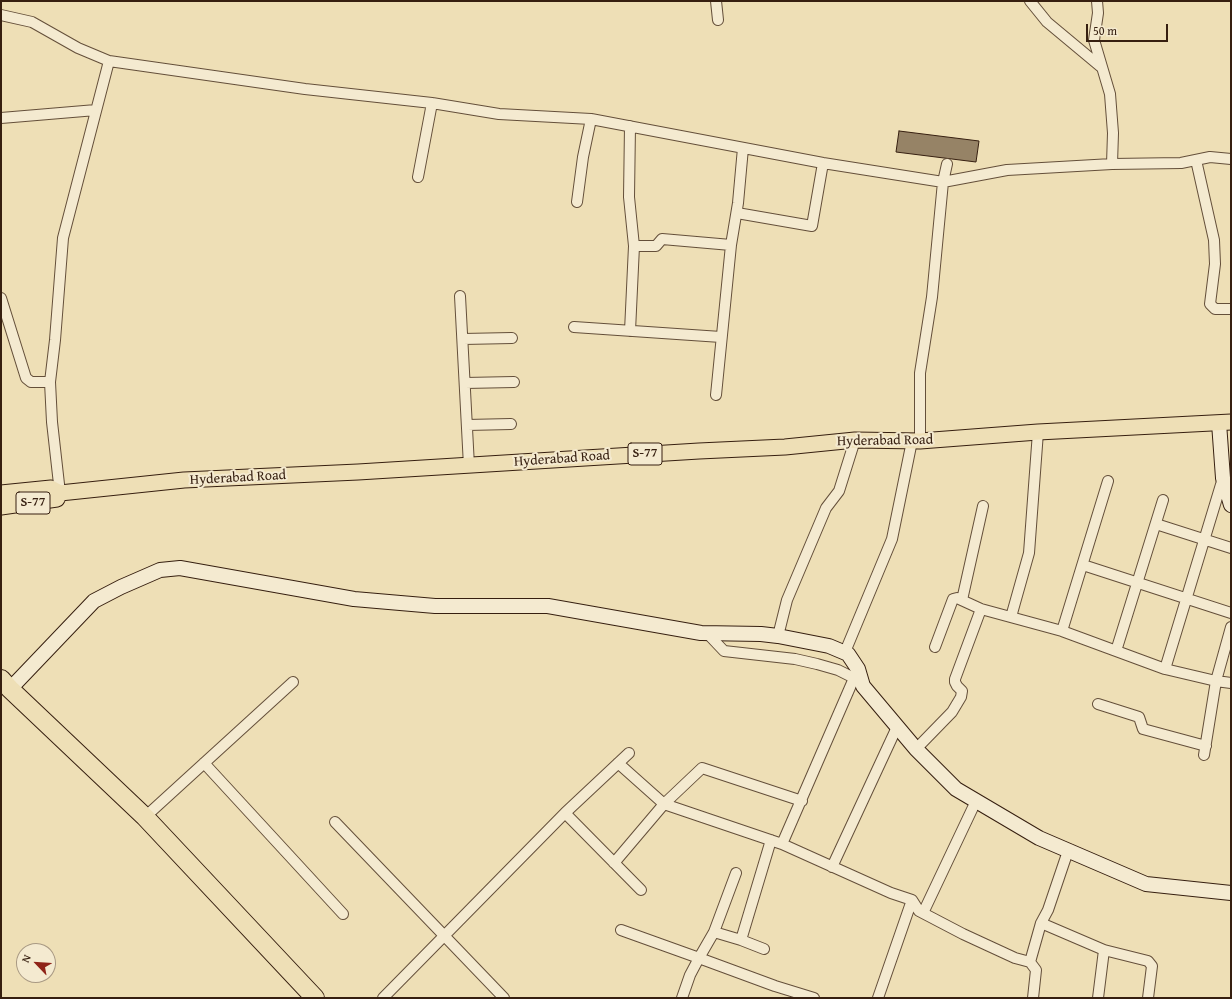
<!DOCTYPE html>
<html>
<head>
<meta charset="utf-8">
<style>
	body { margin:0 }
	#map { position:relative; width:1232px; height:999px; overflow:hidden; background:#eedfb6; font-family:"Gentium Book Plus",serif }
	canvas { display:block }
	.frame { position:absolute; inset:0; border:2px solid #361f10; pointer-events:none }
	.north { position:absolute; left:16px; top:943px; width:40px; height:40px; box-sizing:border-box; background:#f4ead0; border:1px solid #a89983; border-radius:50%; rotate:295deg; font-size:11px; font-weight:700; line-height:16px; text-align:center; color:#361f10 }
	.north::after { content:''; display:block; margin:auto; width:14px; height:18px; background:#8f2418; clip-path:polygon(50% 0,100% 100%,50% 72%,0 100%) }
	.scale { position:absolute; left:1086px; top:24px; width:82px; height:18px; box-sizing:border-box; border:2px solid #361f10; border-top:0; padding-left:5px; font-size:12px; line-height:14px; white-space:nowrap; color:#361f10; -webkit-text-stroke:3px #f4ead0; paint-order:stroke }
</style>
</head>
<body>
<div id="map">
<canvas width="1232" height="999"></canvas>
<div class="frame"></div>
<div class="north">N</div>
<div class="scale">50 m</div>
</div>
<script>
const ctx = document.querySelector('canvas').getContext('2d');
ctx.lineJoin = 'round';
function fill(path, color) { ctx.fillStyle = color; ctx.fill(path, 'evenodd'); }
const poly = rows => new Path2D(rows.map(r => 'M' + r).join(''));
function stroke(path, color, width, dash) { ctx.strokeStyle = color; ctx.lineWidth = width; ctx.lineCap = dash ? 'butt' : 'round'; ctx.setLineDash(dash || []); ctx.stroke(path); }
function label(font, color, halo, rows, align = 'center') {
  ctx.font = font + ' "Gentium Book Plus",serif'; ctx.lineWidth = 4; ctx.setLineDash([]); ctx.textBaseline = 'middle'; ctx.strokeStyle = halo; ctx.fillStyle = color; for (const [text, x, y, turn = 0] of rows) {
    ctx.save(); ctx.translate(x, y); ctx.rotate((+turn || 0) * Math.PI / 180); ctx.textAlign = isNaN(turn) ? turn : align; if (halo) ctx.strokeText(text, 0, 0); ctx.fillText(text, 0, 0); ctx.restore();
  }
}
const building = poly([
	[899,131,979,141,976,162,896,152,899,131]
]);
const street = poly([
	[716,1,718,20],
	[1030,1,1047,22,1101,67],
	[1097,1,1098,13,1094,40,1110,94,1113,133,1112,164],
	[1,15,32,22,78,48,109,61],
	[1,118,96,110],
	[630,126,629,197,634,246,630,331],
	[1196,160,1214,240,1215,264,1210,304,1215,309,1231,309],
	[418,177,432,103],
	[577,202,583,157,591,119],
	[737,213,812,226,823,163],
	[634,246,656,246,662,239,731,245],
	[460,296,469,466],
	[1,298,26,378,31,382,50,382],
	[574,327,721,337],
	[463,339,512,338],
	[465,383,514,382],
	[716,395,731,245,738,203,743,148],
	[467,425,511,424],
	[920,441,920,373,932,297,943,182,947,164],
	[60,493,52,422,50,382,55,340,63,238,109,61,305,89,432,103,499,114,591,119,823,163,943,182,1007,170,1112,164,1181,163,1210,157,1231,159],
	[1156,524,1231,548],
	[1083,565,1231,613],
	[962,600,983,506],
	[1011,617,1029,553,1038,432],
	[1062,631,1108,481],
	[707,633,724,651,795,659,817,664,838,670,854,678,858,682],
	[778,636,787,600,826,508,839,491,855,440],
	[935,647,953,599,957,598,981,609,1062,631,1165,669,1216,681,1231,683],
	[1116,651,1163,500],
	[845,652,892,539,912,441],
	[1165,669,1223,478],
	[1098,704,1139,717,1143,729,1206,746],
	[916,749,952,712,961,697,962,691,957,686,955,682,955,679,981,609],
	[1204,755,1216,681,1231,627],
	[204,763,343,914],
	[618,763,664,804,782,844,891,893,912,900,919,911,963,934,1015,958,1030,962,1036,970,1033,998],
	[565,813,641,890],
	[145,817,293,682],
	[335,822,504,998],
	[782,844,858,669],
	[614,863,664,804,702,768,802,801],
	[832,867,897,727],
	[923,913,976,801],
	[1041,923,1104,950,1148,961,1152,966,1148,998],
	[621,930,699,958,714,932,736,873],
	[714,932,741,940,764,949],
	[741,940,771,840],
	[1030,962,1041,923,1048,910,1068,851],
	[383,998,565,813,629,753],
	[682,998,690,975,699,958,775,986,814,998],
	[878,998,912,900],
	[1098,998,1104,950]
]);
const secondary = poly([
	[1219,423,1223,478,1231,505],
	[10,689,94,601,121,587,160,570,180,568,354,599,435,606,548,606,701,633,761,634,778,636,829,646,848,654,858,669,863,686,916,749,956,789,1039,838,1146,884,1231,893]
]);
const primary = poly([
	[1,493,51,488,60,493,184,480,358,472,699,451,785,447,855,440,920,441,1038,432,1231,422],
	[1,507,57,499,60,493]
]);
const highway = poly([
	[1,679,10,689,145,817,315,998]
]);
const shields = [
	[645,454,34],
	[33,503,34]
];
const shieldNames = [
	["S-77",645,454],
	["S-77",33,503]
];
const streetNames = [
	["Hyderabad Road",885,441,-1],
	["Hyderabad Road",562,459,-4],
	["Hyderabad Road",238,478,-3]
];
fill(building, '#968366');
stroke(building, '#361f10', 1);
stroke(street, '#644f3a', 12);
stroke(secondary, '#361f10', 16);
stroke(primary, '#361f10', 17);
stroke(highway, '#361f10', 20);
stroke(street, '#f4ead0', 10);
stroke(secondary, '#f4ead0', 14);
stroke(primary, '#eedfb6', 15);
stroke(highway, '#eedfb6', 18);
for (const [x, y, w] of shields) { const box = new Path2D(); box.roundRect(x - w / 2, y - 11, w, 22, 3); ctx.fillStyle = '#f4ead0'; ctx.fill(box); stroke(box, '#361f10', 1); }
label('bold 13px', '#361f10', null, shieldNames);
label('14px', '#361f10', '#f4ead0', streetNames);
</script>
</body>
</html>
